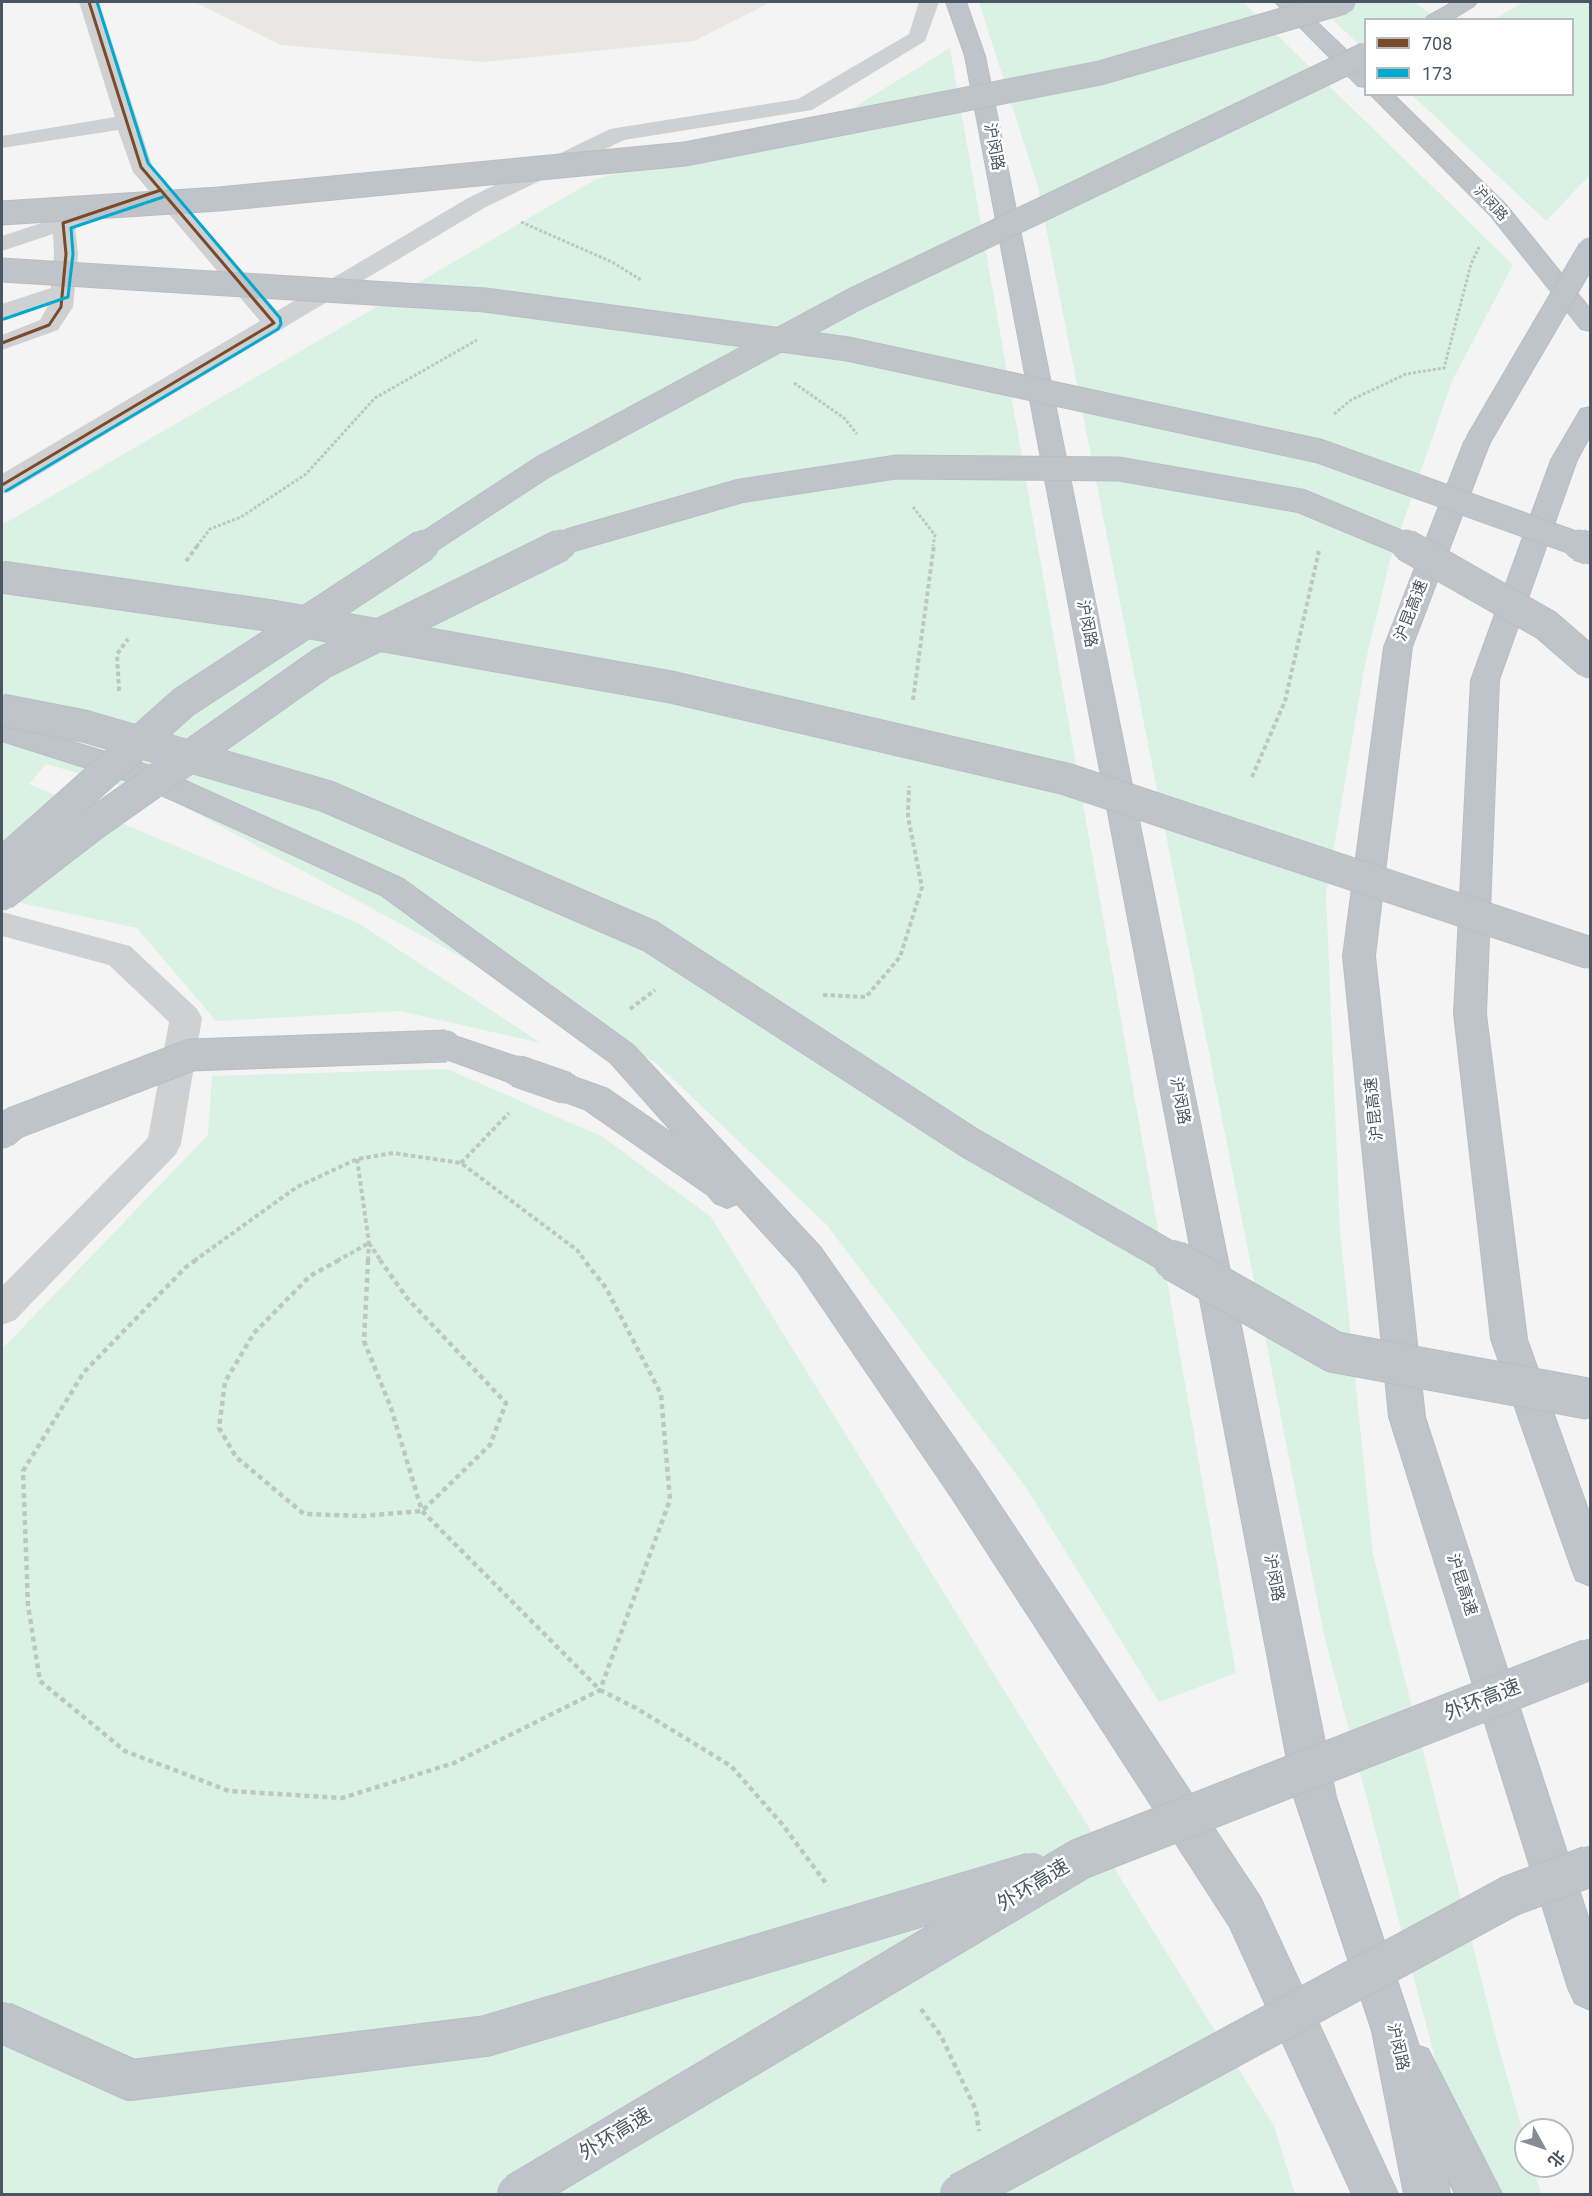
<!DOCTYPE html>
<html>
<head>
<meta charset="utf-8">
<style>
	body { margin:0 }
	#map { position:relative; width:1592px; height:2196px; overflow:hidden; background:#f4f4f4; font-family:Roboto,"Noto Sans SC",sans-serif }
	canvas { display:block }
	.frame { position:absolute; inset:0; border:3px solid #4a5661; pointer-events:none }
	.legend { position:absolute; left:1364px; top:18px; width:210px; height:78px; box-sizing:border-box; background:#fff; border:2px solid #b7bbc0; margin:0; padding:8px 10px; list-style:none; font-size:18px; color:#4a5661 }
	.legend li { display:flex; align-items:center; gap:12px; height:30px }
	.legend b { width:30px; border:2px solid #b7bbc0 }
	.north { position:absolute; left:1514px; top:2118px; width:60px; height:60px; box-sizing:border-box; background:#fff; border:2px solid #b7bbc0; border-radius:50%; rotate:130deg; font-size:16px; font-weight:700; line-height:24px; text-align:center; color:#4a5661 }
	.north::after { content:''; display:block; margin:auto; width:21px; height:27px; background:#868d94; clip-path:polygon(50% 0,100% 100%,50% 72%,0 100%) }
</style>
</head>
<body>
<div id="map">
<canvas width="1592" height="2196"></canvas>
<div class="frame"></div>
<ul class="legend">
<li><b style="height:8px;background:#7a4b2a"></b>708</li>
<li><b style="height:8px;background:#00a9ce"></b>173</li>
</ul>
<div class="north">北</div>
</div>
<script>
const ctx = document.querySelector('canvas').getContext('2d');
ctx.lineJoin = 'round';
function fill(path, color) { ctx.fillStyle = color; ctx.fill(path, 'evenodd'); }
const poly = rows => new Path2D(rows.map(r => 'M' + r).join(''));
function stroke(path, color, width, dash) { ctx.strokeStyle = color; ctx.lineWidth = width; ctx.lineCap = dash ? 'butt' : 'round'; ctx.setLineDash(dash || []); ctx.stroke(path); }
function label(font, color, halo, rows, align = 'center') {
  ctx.font = font + ' Roboto,"Noto Sans SC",sans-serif'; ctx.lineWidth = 5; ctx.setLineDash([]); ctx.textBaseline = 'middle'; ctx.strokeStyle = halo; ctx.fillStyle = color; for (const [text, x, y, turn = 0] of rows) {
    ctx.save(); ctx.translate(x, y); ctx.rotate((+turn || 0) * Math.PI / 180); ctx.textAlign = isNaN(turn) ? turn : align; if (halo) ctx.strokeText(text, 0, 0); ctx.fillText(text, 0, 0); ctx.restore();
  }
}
const commercial = poly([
	[195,2,771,2,694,41,484,62,281,45]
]);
const green = poly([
	[979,2,1243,2,1513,265,1452,381,1390,560,1365,664,1326,894,1340,1230,1373,1554,1498,2045,1526,2142,1526,2166,1533,2166,1541,2194,1475,2194,1458,2146,1324,1635,1038,187],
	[1314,2,1414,2,1438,19,1366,20,1365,50],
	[1524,2,1590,2,1590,175,1546,221,1412,95,1572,94,1572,20,1494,19],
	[950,48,1236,1673,1159,1702,1025,1486,826,1224,655,1062,174,801,46,764,29,784,358,923,541,1043,400,1011,216,1021,137,928,2,899,2,525,596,179,848,111],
	[447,1069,603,1137,711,1217,1274,2126,1295,2194,2,2194,2,1349,208,1135,212,1076]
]);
const pathFar2 = poly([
	[521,222,612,262,641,280],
	[794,383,844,418,857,434],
	[1334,414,1351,400,1406,374,1444,368,1471,264,1479,247],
	[913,507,935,535,933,546],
	[197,546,210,529,241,517,306,474,375,398,477,340]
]);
const pathFar1 = poly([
	[186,561,198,545],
	[119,691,117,654,128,639],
	[913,700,934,545],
	[1252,777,1285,701,1319,551],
	[823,995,866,997,900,957,922,887,908,817,909,786],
	[630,1009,655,990],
	[357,1159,369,1243],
	[461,1163,509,1113],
	[369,1243,381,1261],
	[194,1261,297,1187,357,1159,393,1153,461,1163,577,1250,585,1261],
	[337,1261,369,1243],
	[368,1261,369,1243]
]);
const path = poly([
	[196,1260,186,1267,84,1372,23,1471,28,1605,40,1681,125,1751,229,1791,342,1798,454,1763,600,1690,670,1500,661,1394,606,1288,584,1260],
	[339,1260,310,1276,254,1333,225,1382,219,1428,236,1457,304,1514,362,1516,422,1511,490,1445,506,1403,407,1298,380,1260],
	[368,1260,364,1341,391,1408,422,1511,600,1690,636,1708,731,1766,782,1824,828,1886],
	[921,2009,941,2036,976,2110,979,2131]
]);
const minor = poly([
	[79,2,99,2,152,166,277,311,468,198,610,129,798,99,909,34,919,2,939,2,925,41,812,110,624,140,484,208,11,491,2,494,2,474,260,321,133,172,118,130,2,148,2,136,115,117,79,2],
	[114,199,122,201,125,206,122,211,75,227,78,254,73,307,58,330,2,350,2,335,40,320,49,304,2,319,2,304,51,288,54,254,53,234,2,251,2,236,114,199],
	[2,912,130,946,197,1009,202,1018,181,1144,176,1154,15,1320,2,1325,2,1286,148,1138,169,1022,109,965,2,936,2,912]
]);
const highway = poly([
	[946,2,966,2,985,56,1336,1797,1419,2046,1428,2049,1502,2194,1455,2194,1447,2178,1450,2194,1404,2194,1372,2031,1294,1797,965,56,946,2],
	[1275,2,1296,2,1366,69,1366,87,1358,86,1275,2],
	[1453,2,1477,2,1474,6,1451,20,1425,20,1428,16,1453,2],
	[1370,94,1393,94,1506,205,1590,309,1590,331,1581,329,1490,215,1370,94],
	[1590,407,1590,436,1577,460,1499,680,1486,1014,1527,1339,1590,1515,1590,1586,1576,1580,1571,1567,1491,1339,1454,1014,1471,680,1551,460,1581,409,1590,407],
	[1477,434,1486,436,1490,442,1412,647,1375,956,1425,1417,1590,1923,1590,2010,1575,2003,1568,1988,1389,1417,1343,956,1384,647,1464,442,1468,436,1477,434],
	[2,720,157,768,403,879,633,1045,821,1248,978,1472,1260,1897,1398,2194,1352,2194,1230,1927,952,1498,797,1270,737,1204,727,1208,715,1203,708,1195,584,1109,554,1098,550,1088,554,1078,566,1074,608,1089,676,1136,611,1063,381,895,137,784,2,741,2,720],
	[446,1033,529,1061,533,1071,529,1081,517,1085,435,1055,430,1046,435,1037,446,1033]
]);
const highwayBridgeFar2 = poly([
	[2,213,219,199,685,154,1100,73,1344,2],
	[2,270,485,300,848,349,1319,451,1583,546],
	[1477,442,1590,249],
	[422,546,543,467,855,299,1366,54],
	[558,546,571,540,740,491,896,467,1119,469,1301,501,1409,546]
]);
const highwayBridgeFar1 = poly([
	[1406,545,1546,625,1590,663],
	[1579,545,1590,549],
	[2,577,266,615,671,687,1066,779,1590,953],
	[2,710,84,726,326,796,650,936,970,1143,1176,1261],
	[2,864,184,702,424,545],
	[2,895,94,824,322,663,561,545],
	[517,1071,566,1088],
	[2,1133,14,1123,191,1055,446,1046]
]);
const highwayBridge = poly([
	[1173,1260,1334,1352,1590,1399],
	[2,2022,131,2080,486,2036,1032,1873],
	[517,2194,1080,1859,1590,1659],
	[960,2194,1510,1896,1590,1866]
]);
const bus1 = poly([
	[2,343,49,325,61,307,66,254,63,223,161,190],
	[2,485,274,323,141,167,89,2]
]);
const bus2 = poly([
	[4,319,68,297,73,254,71,228,163,197],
	[6,491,278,329,281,324,280,318,148,163,97,2]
]);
const farStreetnames = [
	["沪闵路",1490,204,47]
];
const streetNames = [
	["沪闵路",993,147,79],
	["沪昆高速",1412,611,-69],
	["沪闵路",1086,624,79],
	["沪闵路",1179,1101,79],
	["沪昆高速",1375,1109,-96],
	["沪闵路",1273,1578,79],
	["沪昆高速",1461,1585,72],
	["沪闵路",1397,2047,77]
];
const nearStreetnames = [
	["外环高速",1483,1701,-21],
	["外环高速",1034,1886,-31],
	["外环高速",616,2135,-31]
];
fill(commercial, '#e8e7e3');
fill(green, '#d9f2e3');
stroke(highway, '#b9bec3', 2);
stroke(pathFar2, '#bcc7c4', 3, [3, 2]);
stroke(pathFar1, '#bcc7c4', 4, [4.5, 3]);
stroke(path, '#bcc7c4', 4.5, [5, 4]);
fill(minor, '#ced0d2');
fill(highway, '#bec4c9');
stroke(highwayBridgeFar2, '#b9bec3', 25, []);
stroke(highwayBridgeFar1, '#b9bec3', 33, []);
stroke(highwayBridge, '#b9bec3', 42, []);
stroke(highwayBridgeFar2, '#bec4c9', 23);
stroke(highwayBridgeFar1, '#bec4c9', 31);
stroke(highwayBridge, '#bec4c9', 40);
stroke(bus1, '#7a4b2a', 3);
stroke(bus2, '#00a9ce', 3);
label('14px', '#4a5661', '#fff', farStreetnames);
label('16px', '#4a5661', '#fff', streetNames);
label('20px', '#4a5661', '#fff', nearStreetnames);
</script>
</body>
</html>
